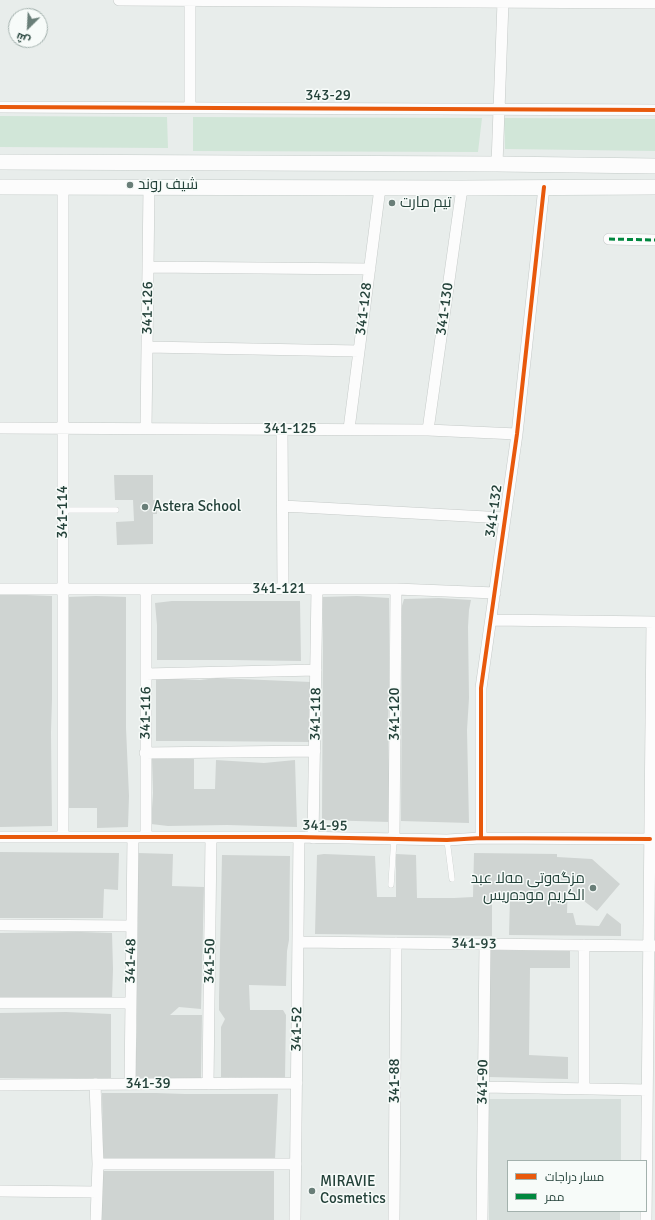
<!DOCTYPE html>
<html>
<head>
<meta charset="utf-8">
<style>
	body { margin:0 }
	#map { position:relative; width:655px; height:1220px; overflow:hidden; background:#e8edeb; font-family:Signika,Cairo,sans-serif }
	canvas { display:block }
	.legend { position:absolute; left:507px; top:1160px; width:140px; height:52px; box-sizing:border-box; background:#f7fbf9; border:1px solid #a3b1ad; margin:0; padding:5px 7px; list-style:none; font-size:12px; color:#24423a }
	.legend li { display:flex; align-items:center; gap:8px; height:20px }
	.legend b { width:20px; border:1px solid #a3b1ad }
	.north { position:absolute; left:8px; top:8px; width:40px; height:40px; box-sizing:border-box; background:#f7fbf9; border:1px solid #a3b1ad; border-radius:50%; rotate:204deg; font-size:11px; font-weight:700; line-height:16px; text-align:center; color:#24423a }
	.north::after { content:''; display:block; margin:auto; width:14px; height:18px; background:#697e78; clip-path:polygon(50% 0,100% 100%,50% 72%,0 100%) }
</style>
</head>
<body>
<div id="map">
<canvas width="655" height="1220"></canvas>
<ul class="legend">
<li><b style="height:5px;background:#e8590c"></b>مسار دراجات</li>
<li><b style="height:5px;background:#00873e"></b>ممر</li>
</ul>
<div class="north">ش</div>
</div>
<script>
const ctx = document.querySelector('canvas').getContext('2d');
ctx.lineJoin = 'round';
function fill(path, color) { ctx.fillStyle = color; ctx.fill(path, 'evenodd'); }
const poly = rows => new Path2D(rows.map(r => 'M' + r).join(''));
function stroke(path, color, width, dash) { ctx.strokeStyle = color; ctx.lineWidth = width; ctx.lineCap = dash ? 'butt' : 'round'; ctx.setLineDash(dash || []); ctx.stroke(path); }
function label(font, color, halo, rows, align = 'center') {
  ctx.font = font + ' Signika,Cairo,sans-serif'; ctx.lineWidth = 3; ctx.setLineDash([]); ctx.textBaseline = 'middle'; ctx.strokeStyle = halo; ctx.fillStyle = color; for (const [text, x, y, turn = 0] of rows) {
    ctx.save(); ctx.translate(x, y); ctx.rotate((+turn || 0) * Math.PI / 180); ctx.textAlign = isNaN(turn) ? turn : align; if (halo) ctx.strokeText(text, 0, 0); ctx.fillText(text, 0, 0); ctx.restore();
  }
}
const built = poly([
	[489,1099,621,1099,621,1161,508,1161,508,1211,620,1211,620,1220,489,1220]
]);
const green = poly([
	[0,116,167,117,168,148,0,147],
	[193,117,482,118,478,152,193,151],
	[504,118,655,119,655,151,505,149]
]);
const building = poly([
	[114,475,153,475,153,500,157,500,157,514,153,514,153,544,117,545,116,522,134,521,133,500,115,500],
	[0,594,52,596,52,699,51,732,52,826,0,827],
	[96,596,126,597,126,728,129,796,128,827,97,828,97,808,66,808,67,597],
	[357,596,389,598,389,696,388,728,390,822,322,820,323,631,322,597],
	[439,598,471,600,469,610,468,627,469,698,467,730,469,823,401,821,402,633,401,609,404,599],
	[172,601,300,601,301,661,232,660,157,660,157,625,155,603],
	[156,678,200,680,217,678,311,682,311,742,197,741,156,741],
	[152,759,194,759,194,789,215,789,216,760,264,763,295,760,297,827,227,825,168,826,151,824,153,793],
	[0,852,119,853,118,890,104,889,103,918,0,918],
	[138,853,173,854,172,886,204,887,201,1009,179,1007,170,1015,202,1015,201,1078,135,1078,137,1026,135,985,138,949],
	[474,853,557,854,557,857,592,859,620,884,597,911,571,891,568,880,567,913,573,913,576,925,599,926,607,913,621,924,621,936,509,935,510,897,492,898,492,936,315,934,317,855,324,854,375,856,377,897,396,897,396,854,416,855,417,898,454,898,473,897],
	[222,855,290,856,289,940,287,951,286,986,249,985,250,1010,283,1010,286,1015,285,1078,221,1077,221,1027,225,1019,219,1010,219,997],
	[81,932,112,933,113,969,112,999,0,998,0,933],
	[490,950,570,951,570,968,530,968,529,1055,568,1057,568,1079,489,1077],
	[66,1012,111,1014,111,1078,0,1078,0,1013],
	[102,1093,156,1093,185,1094,278,1094,275,1159,236,1158,205,1159,103,1159],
	[102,1171,274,1171,274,1220,102,1220]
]);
const lane = poly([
	[63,510,116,510],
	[447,840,452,879],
	[391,885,394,838]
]);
const street = poly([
	[119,0,655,3],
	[190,0,190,108],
	[0,107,655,110],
	[497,164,503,2],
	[609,239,655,240],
	[148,267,370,269],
	[147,347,359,351],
	[0,428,428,430,517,434],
	[146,428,149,187],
	[282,429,283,589],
	[349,429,380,188],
	[428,430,462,188],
	[283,506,505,518],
	[0,589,396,589,495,593],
	[491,620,655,622],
	[146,674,316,670],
	[145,753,315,751],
	[0,837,299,837,447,840,481,838,650,839],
	[63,837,63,187],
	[146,837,146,589],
	[313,838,317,589],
	[394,838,396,589],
	[481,838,481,688,517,434,544,187],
	[0,925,132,926],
	[298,942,655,946],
	[0,1003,131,1003],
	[95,1084,98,1164,96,1220],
	[130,1084,133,837],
	[208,1084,211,838],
	[0,1085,297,1083],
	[483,1087,647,1090],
	[584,1088,584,945],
	[98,1164,296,1164],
	[0,1191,97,1192],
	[295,1220,299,837],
	[394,1220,396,943],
	[482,1220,485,944],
	[646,1220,652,622]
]);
const secondary = poly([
	[0,162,497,164,655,166],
	[0,187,462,188,655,187]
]);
const quiet = poly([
	[609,239,655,240]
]);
const cycleway = poly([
	[0,107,655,110],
	[0,837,299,837,447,840,481,838,650,839],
	[481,838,481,688,517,434,544,187]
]);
const markers = [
	[130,185,4,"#697e78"],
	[392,203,4,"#697e78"],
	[145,507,4,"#697e78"],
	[593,888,4,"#697e78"],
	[312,1191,4,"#697e78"]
];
const streetNames = [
	["343-29",328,96],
	["341-126",148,308,-89],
	["341-128",364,309,-83],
	["341-130",445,309,-82],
	["341-125",290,429],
	["341-132",494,511,-82],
	["341-114",63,512,-90],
	["341-121",279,589],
	["341-116",146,713,-89],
	["341-118",316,714,-89],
	["341-120",395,714,-90],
	["341-95",325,826,1],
	["341-93",474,944,1],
	["341-48",131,961,-89],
	["341-50",210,961,-89],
	["341-52",297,1029,-89],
	["341-88",395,1081,-90],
	["341-90",483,1082,-89],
	["341-39",148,1084]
];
const poiNames = [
	["شیف روند",138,185],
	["تیم مارت",400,203],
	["Astera School",153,507],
	["مزگه‌وتی مه‌لا عبد",585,879,"right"],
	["الكريم موده‌ریس",585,896,"right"],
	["MIRAVIE",320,1182],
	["Cosmetics",320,1199]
];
fill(built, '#d6dedb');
fill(green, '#d1e6d8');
fill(building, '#cfd4d2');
stroke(lane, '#c5cac8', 6);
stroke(street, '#c5cac8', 12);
stroke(secondary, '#c3cbc8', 16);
stroke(lane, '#fcfcfc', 5.5);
stroke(street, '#fcfcfc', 11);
stroke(secondary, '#fcfcfc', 15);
stroke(quiet, '#00873e', 3, [6, 3]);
stroke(cycleway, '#e8590c', 4);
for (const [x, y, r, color] of markers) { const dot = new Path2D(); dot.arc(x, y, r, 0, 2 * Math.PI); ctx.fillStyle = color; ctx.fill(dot); stroke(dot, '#f7fbf9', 1.5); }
label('15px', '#24423a', '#f7fbf9', streetNames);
label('15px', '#24423a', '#f7fbf9', poiNames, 'left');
</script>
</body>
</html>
